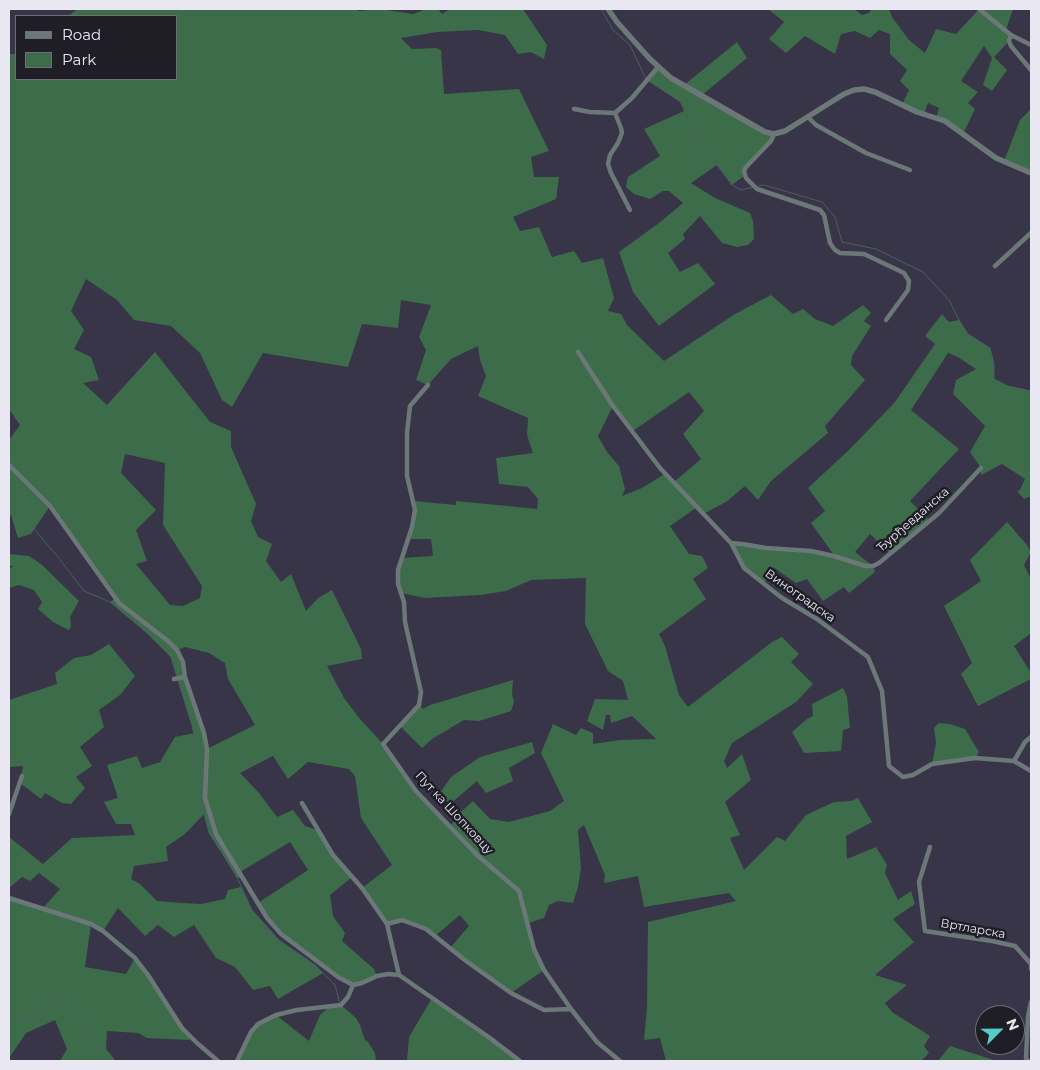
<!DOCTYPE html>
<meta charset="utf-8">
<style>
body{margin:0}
#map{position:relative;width:1040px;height:1070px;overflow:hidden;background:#373547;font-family:Montserrat,sans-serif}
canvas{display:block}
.frame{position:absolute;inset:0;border:10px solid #e8e7f2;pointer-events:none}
.legend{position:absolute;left:15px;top:15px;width:162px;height:65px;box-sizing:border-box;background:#1f1e26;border:1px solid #6f6e78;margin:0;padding:6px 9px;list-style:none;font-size:15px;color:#e8e7f2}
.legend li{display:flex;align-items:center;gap:10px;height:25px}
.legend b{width:25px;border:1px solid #6f6e78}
.north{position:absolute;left:975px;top:1005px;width:50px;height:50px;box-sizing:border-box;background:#1f1e26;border:1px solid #6f6e78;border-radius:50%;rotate:67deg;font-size:14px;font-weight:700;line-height:20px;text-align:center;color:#e8e7f2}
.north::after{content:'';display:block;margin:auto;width:18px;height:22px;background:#54cdc7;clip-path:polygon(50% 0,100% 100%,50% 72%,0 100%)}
</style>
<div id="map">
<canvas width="1040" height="1070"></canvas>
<div class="frame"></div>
<ul class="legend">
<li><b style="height:6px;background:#6c7878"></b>Road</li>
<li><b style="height:14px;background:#3d6c4a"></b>Park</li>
</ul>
<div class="north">N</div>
</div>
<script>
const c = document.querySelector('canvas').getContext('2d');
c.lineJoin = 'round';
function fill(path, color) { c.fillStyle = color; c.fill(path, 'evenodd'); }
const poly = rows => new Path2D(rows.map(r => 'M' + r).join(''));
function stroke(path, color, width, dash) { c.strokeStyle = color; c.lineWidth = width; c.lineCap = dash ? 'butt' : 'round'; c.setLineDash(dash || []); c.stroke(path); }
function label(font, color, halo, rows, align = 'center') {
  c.font = font + ' Montserrat,sans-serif'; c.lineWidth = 5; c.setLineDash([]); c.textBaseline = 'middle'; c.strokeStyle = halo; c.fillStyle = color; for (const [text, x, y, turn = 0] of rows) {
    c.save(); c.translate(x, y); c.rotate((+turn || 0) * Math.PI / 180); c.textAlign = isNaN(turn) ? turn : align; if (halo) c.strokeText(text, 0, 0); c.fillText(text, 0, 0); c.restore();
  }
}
fill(poly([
 [78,9,357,9,358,11,380,9,413,14,426,9,438,9,442,14,450,9,523,9,547,45,544,59,531,52,518,54,505,35,478,30,437,32,401,38,412,49,436,48,441,50,444,94,519,89,549,151,531,157,534,177,559,177,556,199,513,217,520,231,539,227,552,257,574,251,582,263,603,258,614,298,608,311,621,314,627,325,664,361,735,314,771,295,793,314,803,309,815,319,833,326,863,305,871,313,864,321,871,326,852,356,851,365,865,380,825,426,828,433,771,481,758,500,745,486,726,502,703,514,696,508,670,526,689,554,702,556,708,568,693,579,706,599,659,634,665,646,679,695,688,707,772,642,782,637,799,654,791,662,813,684,796,702,732,743,724,761,727,768,742,754,751,780,725,802,740,835,730,838,744,870,777,837,785,841,806,815,834,802,851,801,858,798,872,822,846,836,847,859,876,847,887,865,885,873,898,900,911,891,915,904,893,919,914,942,875,975,907,985,885,1003,892,1012,930,1036,924,1046,929,1053,921,1061,666,1061,660,1038,644,1040,647,1008,648,922,736,901,729,893,644,907,638,876,604,883,605,875,584,825,578,830,581,868,578,887,573,903,558,901,549,905,544,918,529,923,534,949,544,970,511,993,450,948,469,926,460,915,435,936,426,929,402,920,387,924,362,888,392,865,361,818,355,776,349,769,308,762,288,779,273,756,240,773,259,793,277,817,293,810,305,826,319,831,333,855,352,877,330,895,333,916,345,933,342,941,374,969,377,976,353,985,281,934,258,903,308,870,290,842,240,872,243,877,237,878,209,833,204,814,185,834,166,847,168,861,134,866,131,879,140,884,157,901,182,903,201,904,225,899,228,890,241,887,252,910,279,940,315,965,323,973,278,999,270,986,253,990,235,967,216,958,194,925,174,937,158,925,145,936,118,908,103,931,91,924,85,967,126,974,135,958,191,1037,189,1040,147,1038,138,1033,107,1031,106,1049,116,1061,60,1061,67,1049,55,1020,26,1033,9,1058,9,898,42,909,60,889,39,873,30,881,22,877,9,888,9,837,43,864,72,838,135,835,131,824,116,824,104,802,118,798,107,765,137,756,142,768,160,762,175,737,194,733,171,657,147,633,110,602,115,598,50,506,31,534,18,538,11,515,9,515,9,440,20,425,9,409,9,54,16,54,16,79,176,79,176,16,68,16],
 [86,279,117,300,134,320,171,326,200,353,222,400,232,407,263,353,348,367,362,324,398,328,401,300,431,305,419,337,426,350,416,380,428,385,451,359,478,346,480,360,486,376,478,396,528,418,527,435,533,453,496,458,499,484,528,487,538,499,537,509,456,501,456,505,413,501,415,510,408,539,431,539,433,556,402,558,398,570,401,593,425,598,480,595,506,591,531,580,586,578,585,624,608,671,623,681,628,700,595,699,587,721,603,730,606,715,610,715,611,723,632,716,656,739,620,740,593,744,593,733,581,728,576,735,553,724,541,753,564,801,550,811,509,822,490,819,473,801,462,811,451,825,416,791,383,744,360,719,344,698,327,666,362,659,361,649,332,590,318,598,306,611,291,574,281,582,266,561,272,544,258,537,251,521,256,504,231,447,231,431,210,422,155,352,107,405,83,383,99,380,91,357,74,349,84,330,71,311],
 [689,392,704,411,683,434,701,459,674,482,666,473,642,488,622,496,625,489,619,466,607,452,598,436,613,406,633,431],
 [125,454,165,463,163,525,202,586,200,598,183,606,170,605,136,564,147,561,136,530,156,510,121,473],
 [185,647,209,653,225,663,228,679,255,725,207,749,177,650],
 [768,9,854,9,862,15,869,13,872,9,889,9,892,17,909,40,925,53,936,29,956,34,979,9,1013,9,1006,30,1011,35,1009,41,994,57,1007,70,992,91,983,85,992,58,984,46,961,81,978,92,968,103,975,109,963,134,936,118,939,108,928,103,924,115,902,105,909,90,900,81,907,70,890,54,890,34,879,30,870,38,855,31,841,34,835,54,805,36,786,53,769,39,784,22],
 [737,42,747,58,702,95,773,137,746,167,745,175,732,185,717,165,691,183,715,198,750,213,753,221,754,239,748,245,737,247,722,243,700,216,683,234,685,239,668,253,680,272,698,263,715,284,659,326,633,292,619,252,659,223,683,203,669,191,663,191,650,199,634,194,626,187,628,177,660,156,644,129,684,111,680,102,647,80,658,67,684,85],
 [1031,109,1031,173,1004,161,1020,120],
 [942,314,949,322,959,320,968,334,990,348,994,364,994,379,1008,386,1031,391,1031,496,1024,499,1017,491,1020,490,1025,479,1002,464,981,475,981,468,970,452,985,426,953,394,956,380,976,369,958,357,948,353,911,410,959,449,910,501,930,521,890,553,870,534,855,552,873,566,875,572,849,593,844,587,823,601,807,579,796,583,773,567,764,584,744,568,731,544,834,555,811,523,825,511,808,488,850,449,895,402,935,344,925,336],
 [1007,522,1027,545,1031,552,1024,565,1031,579,1031,633,1014,646,1031,673,1031,679,978,706,961,674,972,663,944,606,981,581,970,560],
 [9,554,29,556,41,564,79,601,70,617,71,626,69,630,53,622,38,609,42,602,34,590,19,585,9,588,9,569,14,566,9,566],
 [109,644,135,676,120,695,99,710,104,727,80,747,92,766,76,777,85,788,71,804,62,803,45,793,41,799,20,783,23,766,9,767,9,700,57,684,55,673,74,658,91,655],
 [513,680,512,694,514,702,511,711,479,721,464,720,432,739,422,748,400,726,419,705,423,709,430,705],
 [843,688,847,697,850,728,843,730,841,751,804,753,792,732,807,719,813,716,812,704],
 [939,723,950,724,965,729,979,752,975,758,932,764,936,743,934,728],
 [532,742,535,753,509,768,513,781,486,793,477,781,449,805,440,793,451,777,480,757],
 [432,998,520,1061,407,1061,409,1037],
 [341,1005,356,1018,360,1025,365,1040,368,1042,375,1053,376,1061,237,1061,248,1039,258,1024,276,1015,309,1041,320,1015,329,1007],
 [950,1046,997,1061,938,1061]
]), '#3d6c4a');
stroke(poly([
 [601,9,613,30,630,45,646,79],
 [649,81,681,102,702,153,717,165,732,185,741,190,754,187],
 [758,186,764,185,822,202,835,217,842,242,876,249,923,272,949,300,959,320,968,334,990,348,994,364,994,379,1008,386,1031,391],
 [9,500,58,557,84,591,110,602,147,633,171,657,177,677],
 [178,680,190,719],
 [192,727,194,733,197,786,209,833,235,873,252,910,279,940,315,965,335,985,345,1022,365,1061],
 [9,1024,41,1015,53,1000,82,1017,100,1051,109,1061]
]), '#4c5d66', 1);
stroke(poly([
 [979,9,1011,35,1031,45],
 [1011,35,1009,41,1011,46,1031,70],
 [574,109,590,112,615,113,632,98,658,67],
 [615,113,621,128,622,133,618,143,610,155,608,164,611,173,630,210],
 [808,117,816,125,866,153,910,170],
 [774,134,771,141,746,167,744,171,746,178,757,189,820,210,824,215,830,243,835,250,840,253,864,254,904,273,909,281,908,290,886,320],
 [995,266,1031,233],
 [578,352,613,406,660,468,731,543,744,568,782,598,817,619,868,657,882,691,889,766,903,777,913,775,932,764,975,758,1014,761,1031,771],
 [428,385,410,406,407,433,407,476,415,510,412,527,398,570,398,584,404,602,405,622,421,692,419,705,383,744,416,791,477,855,519,891,534,949,544,970,571,1009,597,1042,620,1061],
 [9,465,50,506,119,603,168,641,177,650,183,662,185,677,204,733,207,749,205,798,216,834,267,918,281,934,338,977,353,985,362,983,377,976,388,974,399,975,490,1038,520,1061],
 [731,543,742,544,766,548,811,551,834,556,865,566,873,566,879,563,939,513,981,468],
 [174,679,185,677],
 [1014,761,1025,742,1031,737],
 [302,803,333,855,362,888,387,924,399,975],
 [9,814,22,776],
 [930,847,919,882,925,931,992,941,1015,946,1031,964,1031,969],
 [9,898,91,924,103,931,135,958,148,975,182,1028,197,1043,218,1061],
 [387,924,402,920,426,929,466,961,511,993,544,1010,571,1009],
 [237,1061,251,1032,258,1024,276,1015,297,1010,341,1005,348,997,353,985],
 [1028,1061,1026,1058,1028,1017,1031,1002]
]), '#6c7878', 4.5);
stroke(poly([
 [608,9,617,22,650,59,671,78,765,132,774,134,785,131,844,94,854,90,864,89,875,92,917,112,945,121,996,158,1031,173]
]), '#6c7878', 5.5);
label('12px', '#e8e7f2', '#1f1e26', [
 ["Ђурђевданска",913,520,-41],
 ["Виноградска",800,596,35],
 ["Пут ка Шопковцу",454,813,47],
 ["Вртларска",973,929,10]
]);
</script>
